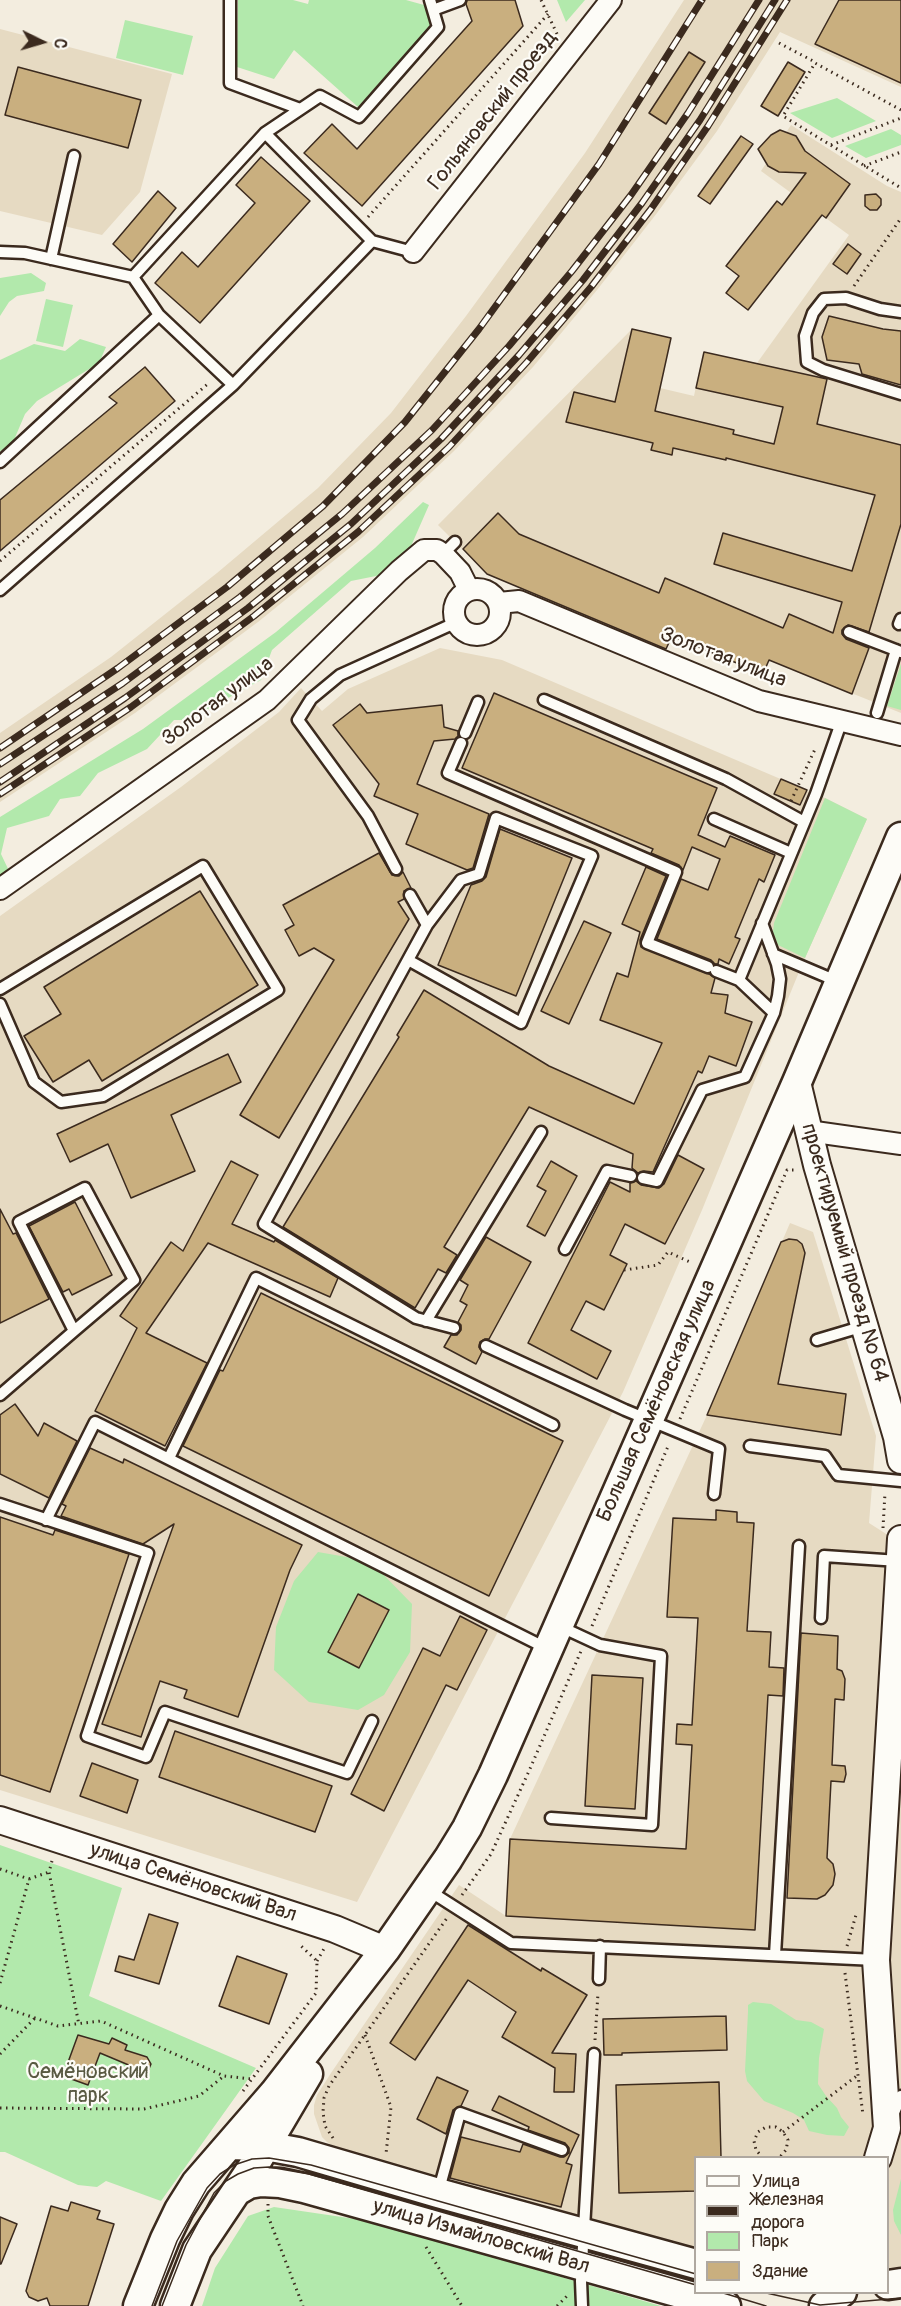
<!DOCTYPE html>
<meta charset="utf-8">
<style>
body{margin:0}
#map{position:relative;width:901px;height:2306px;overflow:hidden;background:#f3eddf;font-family:Pangolin,sans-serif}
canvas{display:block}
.legend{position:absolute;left:694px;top:2156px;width:195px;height:138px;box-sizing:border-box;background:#fdfcf7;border:2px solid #afa8a0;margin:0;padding:8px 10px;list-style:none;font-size:18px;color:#3b2a1e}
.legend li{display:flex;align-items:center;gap:12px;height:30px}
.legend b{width:30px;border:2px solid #afa8a0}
.north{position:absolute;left:12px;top:12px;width:60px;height:60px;-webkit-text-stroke:4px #fdfcf7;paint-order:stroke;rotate:95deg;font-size:16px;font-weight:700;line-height:24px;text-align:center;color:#3b2a1e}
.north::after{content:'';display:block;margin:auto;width:21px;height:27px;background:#3b2a1e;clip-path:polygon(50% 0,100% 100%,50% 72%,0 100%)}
</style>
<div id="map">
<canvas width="901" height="2306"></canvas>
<ul class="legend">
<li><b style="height:8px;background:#fdfcf7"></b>Улица</li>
<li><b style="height:8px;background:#3b2a1e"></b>Железная дорога</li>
<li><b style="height:16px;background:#b2e9ac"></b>Парк</li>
<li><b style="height:16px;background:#c9af7f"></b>Здание</li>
</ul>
<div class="north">С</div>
</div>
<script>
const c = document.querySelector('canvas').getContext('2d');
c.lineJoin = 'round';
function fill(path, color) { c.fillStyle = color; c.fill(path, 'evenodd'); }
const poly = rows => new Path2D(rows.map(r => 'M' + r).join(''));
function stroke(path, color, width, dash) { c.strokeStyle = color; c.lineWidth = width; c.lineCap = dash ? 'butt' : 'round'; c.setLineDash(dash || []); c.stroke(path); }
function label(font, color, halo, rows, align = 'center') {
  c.font = font + ' Pangolin,sans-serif'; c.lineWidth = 4.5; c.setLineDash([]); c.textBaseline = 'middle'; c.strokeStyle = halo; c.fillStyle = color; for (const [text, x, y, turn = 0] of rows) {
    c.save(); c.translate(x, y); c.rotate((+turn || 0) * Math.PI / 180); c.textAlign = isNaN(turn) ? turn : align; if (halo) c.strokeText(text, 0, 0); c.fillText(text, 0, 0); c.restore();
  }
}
fill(poly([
 [684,0,901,0,901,87,780,32,717,131,657,213,597,290,533,367,454,451,363,537,258,622,135,713,0,802,0,733,111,657,217,573,318,488,391,413,466,316,585,153],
 [0,29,172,74,140,192,102,235,0,211],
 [791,125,887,186,901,192,901,713,769,660,763,674,672,636,666,649,487,574,438,525,632,329,671,338,660,388,694,396,703,352,757,363,849,235,761,171],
 [440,648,502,660,825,798,867,819,801,967,702,1210,623,1392,357,1902,0,1790,0,916,181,787,279,712,301,688,322,711,348,689],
 [790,1223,813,1232,876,1436,869,1523,891,1537,874,2123,867,2157,696,2158,695,2253,413,2179,337,2149,327,2142,322,2137,314,2114,314,2105,317,2095,331,2073,459,1885,506,1916,510,1839,707,1415],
 [901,1737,901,2270,888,2271,889,1934]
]), '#e6dac2');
fill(poly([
 [238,0,293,0,308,4,309,0,406,0,424,5,431,25,358,107,294,50,274,79,237,67],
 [557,0,585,0,566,22],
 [125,20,193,36,183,75,116,58],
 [837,98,876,121,832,138,790,113],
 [891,129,901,135,901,145,866,158,845,146],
 [31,273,46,283,44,291,17,296,9,302,0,316,0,278],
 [46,299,73,305,63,347,36,341],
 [80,339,106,347,99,363,37,401,25,414,11,447,0,451,0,360,34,344,65,351],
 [423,502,429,505,408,553,381,575,351,581,272,650,261,680,188,720,174,720,147,749,98,773,80,796,60,799,49,816,7,828,1,854,10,873,0,881,0,817,143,729,276,632,375,548],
 [901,664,901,710,887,706],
 [825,798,867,819,805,958,778,945,773,932,774,923],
 [318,1552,352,1558,378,1569,412,1604,410,1652,384,1695,358,1710,309,1702,274,1670,276,1627,294,1581],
 [358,1594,388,1610,359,1668,328,1652],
 [0,1845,122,1888,89,1996,256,2068,161,2201,106,2181,97,2187,78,2185,5,2152,0,2152],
 [753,2002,771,2004,796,2020,811,2022,824,2029,819,2058,818,2084,826,2096,837,2108,841,2117,849,2127,844,2136,827,2135,809,2131,804,2120,793,2113,764,2101,747,2081,745,2071,748,2012,748,2005],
 [901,2179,901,2235,894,2221,893,2210],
 [274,2207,369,2221,661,2306,202,2306,215,2268,248,2216]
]), '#b2e9ac');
const building = poly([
 [467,0,515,0,523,26,362,206,304,153,332,124,357,149,472,21,466,4,467,0],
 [839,0,901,0,901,83,815,44,839,0],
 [689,52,705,62,666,124,649,113,689,52],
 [788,62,805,72,778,116,761,106,788,62],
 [18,67,141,100,128,148,5,115,18,67],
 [780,130,796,136,805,151,850,184,826,218,822,215,748,310,726,293,739,276,726,266,777,201,782,205,806,173,779,172,768,166,758,149,771,135,780,130],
 [741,136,753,144,710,204,698,196,741,136],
 [261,157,310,201,200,323,155,283,182,252,198,267,255,203,236,185,261,157],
 [158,191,176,208,132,262,113,244,158,191],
 [876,194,881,199,881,205,877,210,870,210,865,206,865,195,876,194],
 [848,244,861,254,847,274,833,264,848,244],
 [829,316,883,329,901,331,901,385,862,374,859,364,827,360,822,337,829,316],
 [632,329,671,338,655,411,734,430,733,434,774,444,783,407,696,388,704,352,827,379,817,424,901,445,901,524,869,632,848,625,842,630,842,634,846,639,869,648,852,694,769,660,763,674,672,636,666,649,487,574,463,549,498,513,519,534,659,593,665,578,783,628,789,614,833,633,842,602,714,564,723,533,852,571,875,495,726,458,726,460,673,448,672,455,651,450,653,443,566,422,574,392,615,402,632,329],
 [145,367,175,401,0,551,0,500,117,403,109,397,145,367],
 [494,693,717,788,698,835,725,847,730,836,775,855,764,882,759,879,735,937,740,939,729,964,719,959,718,964,715,964,711,960,657,939,681,879,708,890,720,859,692,847,683,870,679,865,651,853,653,849,462,768,494,693],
 [360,704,367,713,442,705,444,727,458,731,458,736,455,739,434,741,417,784,489,814,473,868,467,870,406,844,418,814,374,796,379,784,333,725,360,704],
 [781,779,807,790,800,805,774,794,781,779],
 [500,829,572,858,516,996,438,965,471,885,482,881,486,877,500,829],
 [379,853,392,875,399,876,403,872,411,888,404,891,404,899,398,902,409,919,279,1138,240,1115,334,960,314,948,299,956,285,930,294,925,283,905,379,853],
 [646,867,666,876,640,940,641,947,709,974,715,978,711,993,728,995,725,1013,752,1022,736,1066,709,1056,702,1073,698,1071,653,1172,644,1171,638,1173,632,1168,633,1154,529,1107,444,1247,457,1255,446,1273,438,1269,415,1308,283,1227,399,1037,397,1035,424,990,549,1066,634,1104,662,1043,600,1020,617,973,628,977,640,932,622,924,646,867],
 [200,891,258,985,102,1081,89,1060,53,1082,24,1036,61,1014,44,987,200,891],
 [584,921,611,933,569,1024,541,1011,584,921],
 [228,1054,241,1082,171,1115,195,1171,131,1198,108,1144,70,1162,57,1134,228,1054],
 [678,1155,704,1169,665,1244,625,1224,610,1255,627,1264,604,1310,586,1301,571,1330,611,1351,597,1379,528,1343,610,1182,630,1192,630,1183,636,1181,641,1185,659,1188,664,1184,678,1155],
 [231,1161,258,1175,232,1224,274,1242,275,1240,338,1278,330,1297,208,1243,146,1333,207,1363,165,1446,95,1411,137,1328,120,1316,171,1242,183,1251,231,1161],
 [551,1161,577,1176,545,1236,527,1226,546,1191,537,1186,551,1161],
 [75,1202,112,1275,72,1295,69,1289,63,1292,29,1226,75,1202],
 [0,1209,13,1234,16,1233,49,1299,0,1323,0,1209],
 [486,1237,531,1262,489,1339,485,1339,480,1342,479,1347,482,1352,476,1364,444,1347,451,1335,457,1335,461,1330,461,1325,458,1322,467,1305,460,1301,468,1285,460,1280,486,1237],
 [789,1239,797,1240,802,1244,805,1253,778,1384,846,1394,841,1435,707,1415,781,1242,789,1239],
 [261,1293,563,1441,489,1596,183,1446,220,1370,223,1371,261,1293],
 [15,1404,38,1436,44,1423,77,1441,49,1498,0,1474,0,1415,15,1404],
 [90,1448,123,1463,124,1459,302,1545,290,1570,238,1717,184,1698,187,1690,160,1681,141,1737,102,1724,174,1524,143,1544,61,1516,66,1506,62,1504,90,1448],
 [716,1510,737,1512,737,1522,754,1523,747,1631,771,1632,769,1667,784,1668,783,1696,768,1695,755,1930,506,1916,510,1839,686,1849,692,1745,676,1744,677,1724,692,1725,698,1618,667,1617,673,1518,716,1520,716,1510],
 [0,1517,53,1535,55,1530,129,1554,50,1792,0,1775,0,1517],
 [358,1594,389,1610,359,1668,328,1652,358,1594],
 [460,1616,487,1630,457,1690,446,1685,384,1811,351,1794,423,1648,440,1656,460,1616],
 [801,1633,838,1636,837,1669,842,1671,845,1679,844,1700,835,1699,832,1765,845,1766,846,1774,844,1782,831,1781,827,1858,833,1864,835,1874,833,1885,825,1895,817,1899,787,1898,801,1633],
 [592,1675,643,1678,635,1809,585,1806,592,1675],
 [175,1731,332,1786,315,1832,159,1777,175,1731],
 [92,1763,138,1780,127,1813,80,1796,92,1763],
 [149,1914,178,1923,159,1984,115,1971,119,1956,134,1960,149,1914],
 [468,1925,541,1971,542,1968,587,1995,552,2053,576,2054,574,2092,554,2092,555,2068,502,2037,516,2012,468,1980,415,2060,390,2043,468,1925],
 [237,1956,287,1974,269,2024,219,2006,237,1956],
 [726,2016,727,2050,622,2053,622,2055,604,2055,603,2019,726,2016],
 [78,2035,109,2044,112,2038,127,2045,125,2050,147,2057,151,2064,148,2071,141,2074,134,2072,131,2066,100,2053,88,2085,63,2076,78,2035],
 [437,2077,468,2091,461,2106,453,2110,446,2134,417,2119,437,2077],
 [719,2082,721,2157,696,2157,696,2191,619,2193,616,2085,719,2082],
 [499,2096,579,2135,566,2163,572,2165,561,2207,450,2178,461,2137,520,2152,523,2144,560,2157,564,2157,569,2153,569,2148,565,2143,528,2130,529,2127,492,2110,499,2096],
 [71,2202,100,2211,97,2219,114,2224,88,2306,50,2306,47,2298,38,2301,29,2297,26,2291,51,2206,68,2211,71,2202],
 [0,2217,17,2224,1,2264,0,2264,0,2217]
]);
fill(building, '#c9af7f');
stroke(building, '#3b2a1e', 1.5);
const service = poly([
 [230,0,230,83,300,109],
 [433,10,460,0],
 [265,133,372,241],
 [0,252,25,253,133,277,159,315,233,385],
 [51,259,74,156],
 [133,277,265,133,320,96,359,117,438,27,430,0],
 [901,312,880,309,846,298,824,299,813,313,805,336,807,362,823,370,901,394],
 [0,462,159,315],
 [443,554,455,542],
 [0,590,233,385,372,241,413,252],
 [899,624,901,619],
 [849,632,901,652],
 [544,700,726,779,804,822],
 [877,713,896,650],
 [465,733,478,702],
 [461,743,448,773,676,872,647,943,708,967],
 [714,819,791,853],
 [396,869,368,816,298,720,311,699,340,675,457,622],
 [410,895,427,925],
 [773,954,839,982],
 [408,960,521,1023,592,856,496,818,479,874,461,880,427,925,264,1224,416,1318,454,1328],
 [716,971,739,980,774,1013],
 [739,980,816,794,842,720],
 [0,989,203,866,278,990,103,1096,61,1102,34,1082,0,1004],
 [643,1178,657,1181,702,1090,745,1077,774,1013,778,996,780,979,777,964,762,923],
 [565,1249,607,1171,631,1176],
 [426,1321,541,1132],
 [817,1340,864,1326],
 [486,1346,625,1410,719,1449,714,1494],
 [0,1395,74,1331,134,1280,85,1188,19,1222,74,1331],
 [750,1446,825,1456,838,1475,901,1481],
 [169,1458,256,1278,553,1425],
 [0,1504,148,1553,87,1736,146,1757,165,1712,347,1773,372,1721],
 [46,1520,95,1422,548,1649],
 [821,1618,824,1556,899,1561],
 [551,1818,652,1825,661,1656,600,1645,559,1626],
 [428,1890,511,1943,876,1960],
 [775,1955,799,1546],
 [599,1979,600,1946],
 [893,2115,901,2096],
 [438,2193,460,2113,562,2150],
 [582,2306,581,2281,594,2054]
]);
const minor = poly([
 [413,252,611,0],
 '454 612a23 23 0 1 1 46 0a23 23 0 1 1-46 0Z',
 [499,603,519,601,759,701,901,735],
 [0,889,267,700,399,571,424,550,437,550,443,554,460,572,469,590],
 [808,1131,901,1144]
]);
const tertiary = poly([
 [797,1082,817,1165,897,1437,901,1460],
 [0,1820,335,1929,385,1950],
 [878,2158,887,2128,876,1960,901,1539]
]);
const secondary = poly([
 [229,2145,265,2146,298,2152,438,2193,696,2264],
 [237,2191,249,2184,261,2182,280,2183,304,2188,726,2306],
 [888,2285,901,2283],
 [138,2306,165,2239,179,2210,196,2183,274,2093,385,1950,448,1859,467,1828,493,1775,797,1082,901,837],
 [175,2306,197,2250,258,2159,308,2074],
 [824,2306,842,2292]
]);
stroke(service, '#3b2a1e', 15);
stroke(minor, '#3b2a1e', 24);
stroke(tertiary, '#3b2a1e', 30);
stroke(secondary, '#3b2a1e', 33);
stroke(poly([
 [541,0,558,36],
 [779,43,815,62],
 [901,110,815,63,783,116,901,188],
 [831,145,901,118],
 [864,166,901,152],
 [368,217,548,14],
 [854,286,901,218],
 [0,561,210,382],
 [791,801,816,747],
 [624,1270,658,1265,668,1252,690,1262],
 [680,1419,787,1170,797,1170],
 [883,1528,885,1493],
 [592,1626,669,1444],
 [52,1861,49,1872,79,2025],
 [0,1869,29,1879],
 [462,1895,491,1854,529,1771,581,1651],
 [847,1946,856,1915],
 [317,1961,325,1947],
 [845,1973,863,2115],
 [0,1983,29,1879,49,1872],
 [0,2006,58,2026,101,2021,224,2076,252,2079],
 [365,2035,391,2107,386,2154],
 [595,2040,598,1993],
 [0,2054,35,2018],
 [243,2091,316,1993,317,1961,300,1945],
 [0,2108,144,2109,199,2096,224,2076],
 [783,2132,858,2075],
 [333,2138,325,2126,323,2112,324,2098,329,2086,447,1918],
 [763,2158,756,2150,754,2141,758,2132,766,2127,776,2127,783,2132,788,2140,786,2150,779,2158],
 [268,2204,268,2216,303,2306],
 [426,2247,462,2306],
 [557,2306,567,2296]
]), '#3b2a1e', 3, [1.5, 4.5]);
stroke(service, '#fdfcf7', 10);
stroke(minor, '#fdfcf7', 20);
stroke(tertiary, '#fdfcf7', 26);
stroke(secondary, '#fdfcf7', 28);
stroke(poly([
 [720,2292,766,2306],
 [762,2292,820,2305,901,2298],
 [152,2306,177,2241,207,2188,220,2174,234,2165,252,2159,269,2158,311,2165,696,2274],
 [162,2306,186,2245,214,2193,226,2181,238,2174,254,2168,269,2167,309,2174,696,2285]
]), '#3b2a1e', 1.5);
const rail = poly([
 [0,748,118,668,227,587,323,506,405,422,479,329,599,164,702,0],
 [0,764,123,683,240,597,342,514,432,430,509,346,572,271,631,195,688,113,759,0],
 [0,782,125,698,248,608,351,524,441,439,519,355,583,280,642,203,700,120,775,0],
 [0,794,131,707,254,616,358,532,449,447,527,362,591,287,651,209,708,126,787,0]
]);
stroke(rail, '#3b2a1e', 7);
stroke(rail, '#fdfcf7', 4.5, [14]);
label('21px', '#3b2a1e', '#fdfcf7', [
 ["Гольяновский проезд",493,111,-52],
 ["Золотая улица",723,658,21],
 ["Золотая улица",218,702,-37],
 ["проектируемый проезд № 64",844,1253,74],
 ["Большая Семёновская улица",657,1401,-66],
 ["улица Семёновский Вал",193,1883,18],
 ["улица Измайловский Вал",481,2237,16]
]);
label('21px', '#595a42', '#fdfcf7', [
 ["Семёновский",88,2073],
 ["парк",88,2097]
]);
</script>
